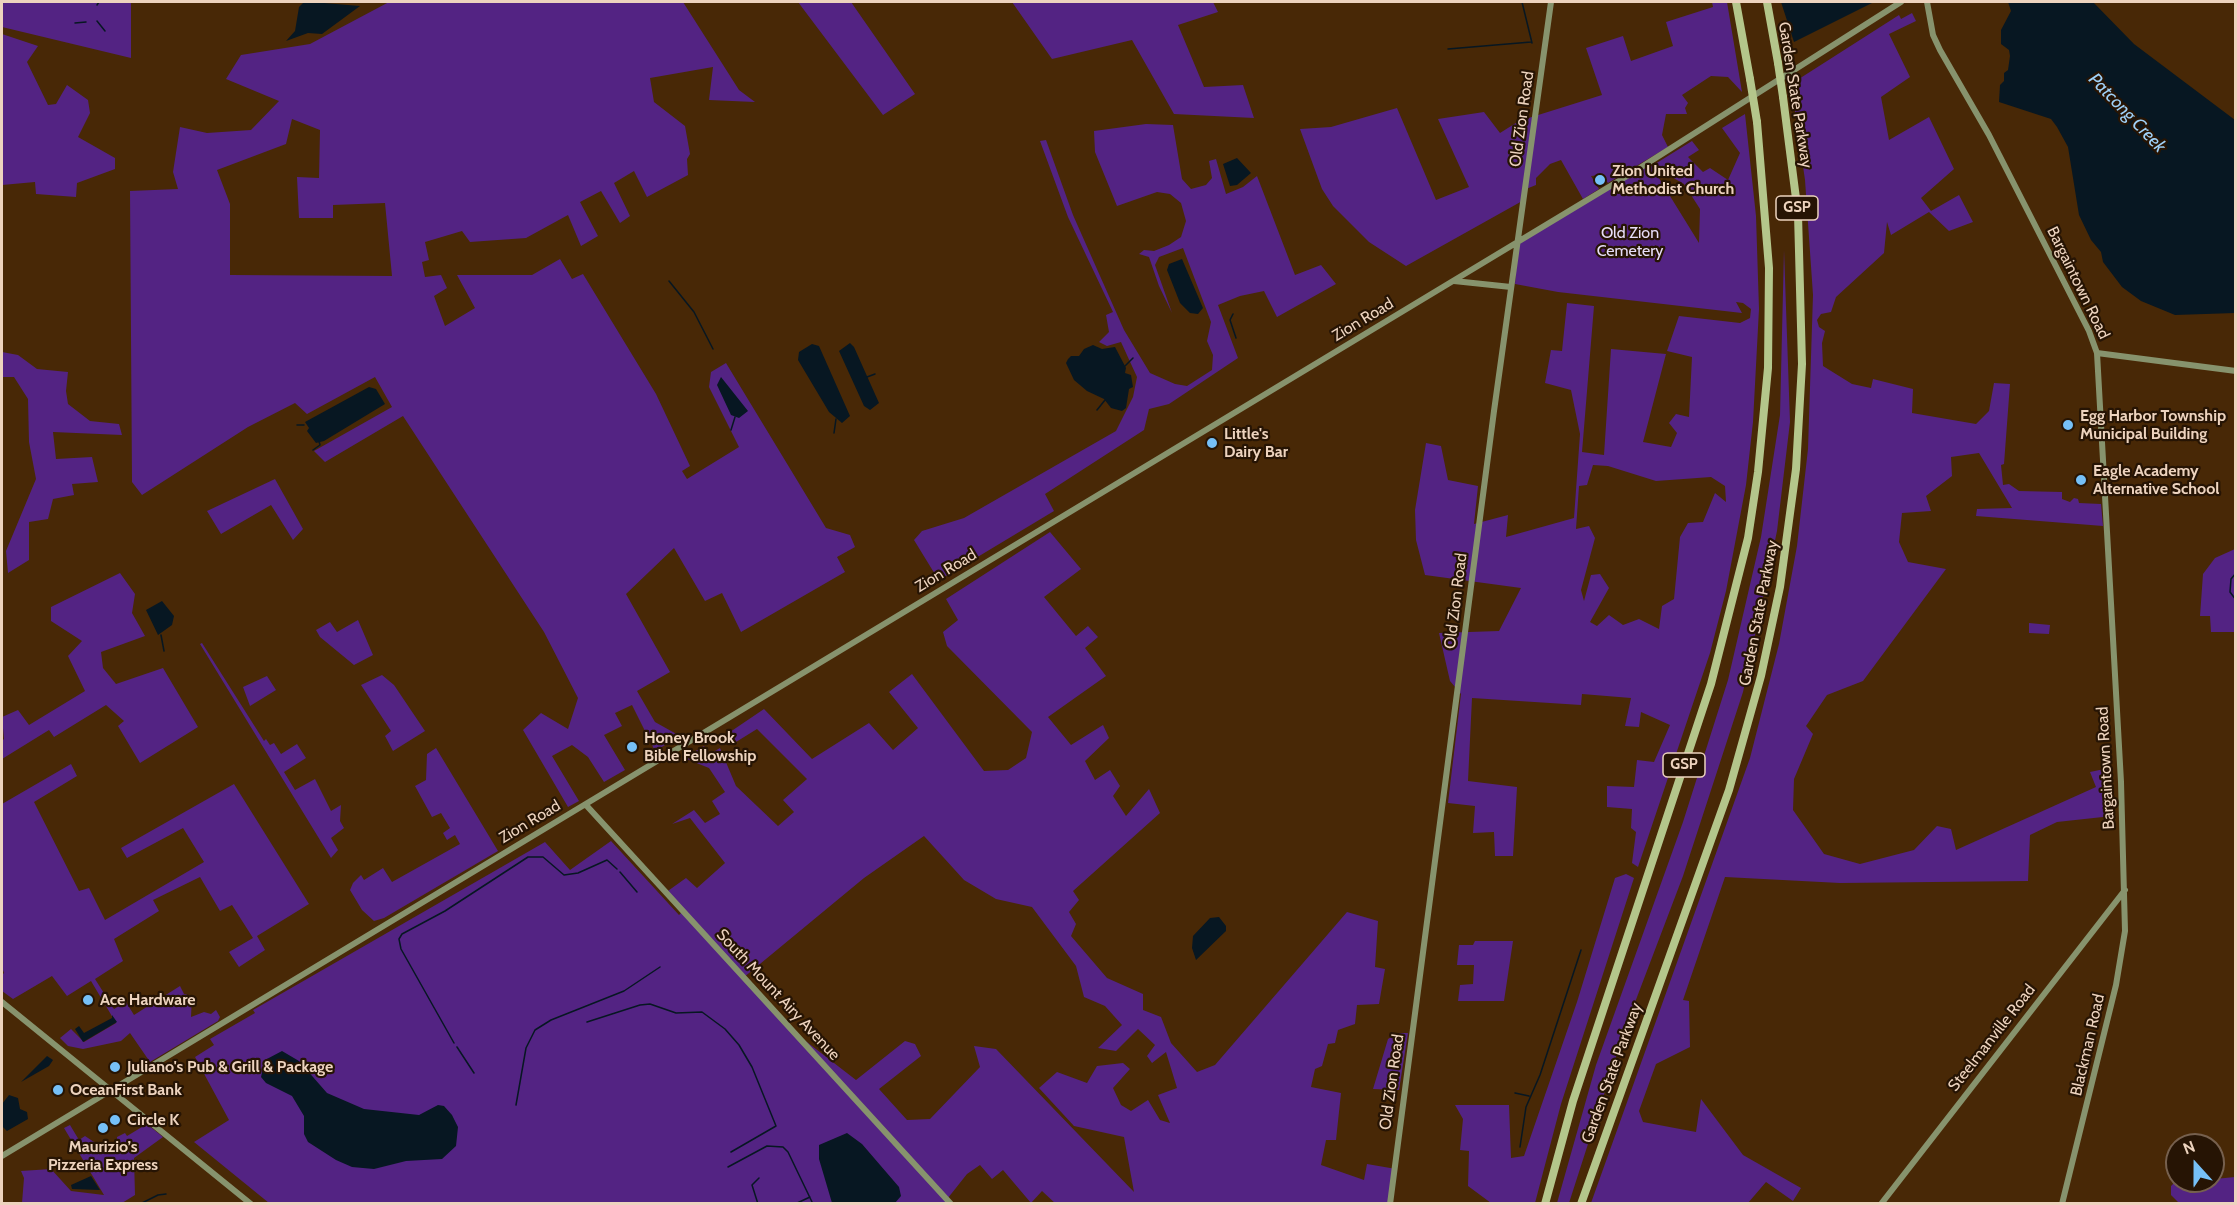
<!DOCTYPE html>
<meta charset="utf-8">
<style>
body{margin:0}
#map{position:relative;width:2237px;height:1205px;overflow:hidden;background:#482806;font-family:Cabin,sans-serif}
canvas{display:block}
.frame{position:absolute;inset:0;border:3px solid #edd3be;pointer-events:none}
.north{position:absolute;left:2165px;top:1133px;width:60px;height:60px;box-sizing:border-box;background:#261404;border:2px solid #76604e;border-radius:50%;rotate:339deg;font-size:16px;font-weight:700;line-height:24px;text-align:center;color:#edd3be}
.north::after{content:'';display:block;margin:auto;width:21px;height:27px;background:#76c0f7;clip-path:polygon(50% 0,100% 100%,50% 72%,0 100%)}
</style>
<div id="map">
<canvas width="2237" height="1205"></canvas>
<div class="frame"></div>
<div class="north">N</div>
</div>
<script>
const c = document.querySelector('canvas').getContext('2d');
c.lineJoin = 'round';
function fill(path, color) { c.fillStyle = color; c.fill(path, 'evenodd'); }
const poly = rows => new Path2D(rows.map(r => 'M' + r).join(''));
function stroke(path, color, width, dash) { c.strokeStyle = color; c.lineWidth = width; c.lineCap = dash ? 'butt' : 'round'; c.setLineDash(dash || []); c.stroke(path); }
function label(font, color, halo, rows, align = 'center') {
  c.font = font + ' Cabin,sans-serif'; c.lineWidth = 4.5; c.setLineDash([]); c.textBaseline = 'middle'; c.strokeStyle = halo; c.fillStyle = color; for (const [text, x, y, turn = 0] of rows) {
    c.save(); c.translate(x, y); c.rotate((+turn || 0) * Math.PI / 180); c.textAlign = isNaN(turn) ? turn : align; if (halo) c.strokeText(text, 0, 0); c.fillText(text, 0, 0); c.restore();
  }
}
fill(poly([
 [2,2,131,2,131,58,2,27],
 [389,2,683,2,739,90,755,102,709,100,713,67,650,78,654,102,685,126,690,154,687,159,688,175,647,197,634,171,614,183,630,216,620,223,601,191,580,202,598,236,581,246,568,215,526,238,470,242,462,231,425,242,429,260,422,262,425,277,441,275,447,288,434,296,445,326,475,308,457,275,532,275,560,259,572,279,583,274,656,394,690,466,682,471,687,479,739,447,709,387,711,372,726,363,826,528,850,535,855,547,837,557,845,572,741,632,722,593,705,601,674,548,626,594,670,672,637,691,655,722,680,736,655,751,632,705,615,713,622,726,604,735,625,770,604,782,588,757,572,745,552,756,579,801,568,807,523,730,541,713,568,729,578,698,544,632,403,416,325,462,314,451,392,407,375,377,307,414,295,403,248,427,142,495,132,482,130,191,178,189,173,172,180,127,207,133,251,130,279,101,226,79,241,55,310,44],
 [292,119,320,130,319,178,297,177,299,218,333,218,333,205,385,203,392,276,230,275,230,204,217,170,286,144],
 [798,2,851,2,915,94,883,115],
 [1012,2,1213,2,1218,12,1178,25,1204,87,1243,85,1254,118,1174,114,1132,40,1052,59],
 [1712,2,1727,2,1742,92,1728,77,1711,76,1682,95,1688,103,1685,108,1687,114,1666,114,1662,135,1668,147,1608,183,1601,175,1591,176,1599,189,1583,199,1561,160,1550,164,1536,178,1536,185,1526,189,1524,200,1406,266,1369,242,1333,206,1322,189,1300,129,1331,127,1397,108,1436,200,1469,187,1438,119,1484,112,1500,133,1519,121,1602,95,1586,48,1623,36,1631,61,1673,46,1666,22,1713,7],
 [1912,13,1916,21,1889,34,1910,77,1881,97,1889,140,1929,117,1954,169,1921,198,1931,211,1959,195,1973,222,1949,231,1929,212,1891,235,1887,222,1884,253,1836,297,1831,312,1821,314,1817,320,1819,327,1825,331,1822,343,1823,366,1852,384,1871,388,1873,379,1913,389,1912,413,1976,424,1989,411,1994,383,2010,384,2004,464,2001,465,2003,485,2009,484,2019,491,2062,492,2062,499,2070,502,2074,498,2078,499,2079,503,2101,504,2103,526,1976,516,1977,509,2012,508,1979,453,1951,457,1952,476,1926,496,1931,511,1902,513,1899,542,1908,562,1946,569,1863,681,1827,695,1806,726,1813,734,1794,779,1793,810,1824,854,1860,864,1914,850,1937,826,1951,829,1956,850,2096,787,2090,772,2109,768,2112,816,2057,822,2030,835,2028,881,1840,883,1725,877,1683,1000,1689,1001,1690,1047,1656,1064,1639,1111,1643,1122,1696,1132,1701,1099,1743,1155,1801,1188,1793,1201,1766,1182,1748,1203,1591,1203,1750,758,1779,644,1797,546,1808,449,1813,295,1805,180,1791,84,1899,15,1901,19],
 [2,34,38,46,27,62,48,105,56,104,67,85,88,100,90,113,78,137,115,158,115,169,77,183,76,197,36,194,35,182,2,185],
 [1745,114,1756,216,1759,309,1753,422,1746,485,1726,591,1710,653,1638,867,1632,863,1636,832,1631,828,1632,809,1607,807,1607,786,1634,787,1637,760,1654,762,1670,725,1641,712,1639,727,1625,726,1631,698,1582,694,1581,705,1472,698,1468,781,1517,787,1513,856,1495,856,1494,832,1473,833,1475,806,1448,803,1461,694,1450,681,1439,633,1499,631,1521,588,1425,575,1416,540,1415,510,1426,443,1441,446,1448,480,1478,486,1474,524,1508,515,1506,537,1574,518,1580,434,1571,390,1545,383,1551,350,1562,351,1567,303,1594,306,1582,452,1604,455,1611,349,1666,354,1643,442,1671,447,1677,433,1669,423,1676,414,1689,417,1692,357,1667,351,1679,316,1740,323,1750,318,1751,309,1743,303,1736,302,1742,313,1558,292,1515,284,1518,242,1649,162,1699,243,1700,209,1684,184,1661,171,1655,164,1692,141,1699,150,1688,157,1703,172,1710,168,1728,180,1740,153,1722,128],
 [1593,465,1608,466,1656,481,1711,477,1725,486,1726,502,1715,493,1703,522,1688,523,1680,537,1674,599,1662,606,1659,629,1639,619,1623,625,1609,615,1597,626,1590,622,1609,588,1600,574,1591,575,1584,601,1581,590,1595,538,1589,526,1576,529,1579,486,1587,485],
 [1146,124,1173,125,1182,179,1191,189,1206,185,1212,178,1209,161,1216,159,1226,194,1243,187,1257,176,1295,275,1321,265,1336,284,1277,317,1264,291,1240,296,1218,305,1238,358,1169,404,1149,409,1144,430,1045,494,1054,511,941,579,933,571,914,540,922,531,964,518,1116,431,1133,397,1137,377,1121,342,1107,346,1099,342,1109,332,1106,315,1113,312,1068,217,1040,141,1046,140,1073,215,1124,330,1150,373,1175,384,1187,386,1212,370,1213,355,1207,341,1211,322,1183,248,1159,257,1155,265,1172,313,1159,286,1149,257,1139,254,1144,250,1154,251,1169,245,1181,237,1186,221,1181,203,1170,194,1157,192,1117,206,1095,152,1094,131],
 [1784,250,1790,422,1777,531,1743,692,1683,876,1626,1026,1569,1203,1557,1203,1596,1065,1683,822,1728,680,1761,537,1780,415],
 [2,352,18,355,37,369,68,372,66,391,68,404,90,421,119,424,122,435,53,432,56,459,92,457,98,482,72,484,74,495,53,499,48,519,29,522,29,560,8,573,6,551,36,479,29,442,28,399,14,377,2,377],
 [275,479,303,529,293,540,271,505,221,534,207,511],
 [1050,532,1081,569,1044,597,1076,636,1088,626,1098,637,1085,648,1106,676,1048,717,1071,745,1103,725,1109,738,1085,761,1095,780,1110,770,1120,786,1113,796,1126,816,1149,789,1160,813,1073,891,1079,900,1069,912,1076,924,1071,936,1107,978,1143,994,1143,1010,1161,1017,1171,1043,1197,1072,1215,1065,1347,912,1378,921,1375,967,1385,969,1379,1004,1357,1005,1355,1024,1338,1030,1335,1043,1328,1044,1322,1066,1315,1069,1311,1087,1341,1093,1336,1140,1326,1140,1321,1165,1364,1180,1367,1164,1396,1169,1391,1203,1056,1204,1042,1191,1031,1203,1003,1170,992,1179,980,1165,967,1174,944,1203,269,1203,194,1142,229,1120,195,1057,214,1045,210,1039,255,1013,253,1010,545,842,570,870,611,841,679,915,682,912,665,893,686,878,697,888,725,863,690,818,672,824,694,810,705,823,720,814,712,801,725,792,709,768,684,758,704,746,710,754,720,748,736,786,778,826,794,812,783,800,807,779,757,729,736,742,730,732,764,709,812,759,869,723,893,750,918,728,889,692,912,674,984,771,1008,770,1026,758,1032,732,947,646,943,632,958,620,946,599],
 [924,836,964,880,996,899,1032,907,1076,966,1084,997,1105,1006,1122,1025,1098,1048,1116,1051,1138,1029,1155,1045,1147,1056,1152,1063,1166,1052,1177,1088,1158,1095,1170,1123,1160,1120,1148,1100,1131,1111,1121,1105,1113,1088,1130,1069,1123,1063,1097,1066,1087,1083,1057,1072,1039,1088,1074,1126,1124,1137,1134,1192,996,1049,974,1046,980,1067,930,1119,907,1120,879,1089,921,1056,915,1044,905,1041,856,1080,790,1029,743,978,864,878],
 [2235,549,2235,632,2211,632,2210,616,2200,616,2203,574,2215,558],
 [120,573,135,594,132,613,145,636,101,652,103,668,116,684,163,668,198,727,140,763,118,726,124,721,106,705,54,737,49,730,2,759,2,741,4,739,2,717,18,710,29,725,85,691,68,656,82,641,51,621,51,607],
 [358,620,373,655,354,665,320,637,316,630,330,622,337,632],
 [2029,623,2050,625,2049,634,2029,633],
 [202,643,264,741,266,739,270,745,274,743,281,754,297,744,306,758,284,772,295,790,315,779,331,811,341,805,340,821,344,828,331,838,338,850,331,858,200,644],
 [382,675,394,685,425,731,393,751,385,736,391,731,361,685],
 [267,676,276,690,250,706,243,687],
 [436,748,498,851,384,918,374,921,362,910,350,890,353,883,361,875,364,880,383,868,392,882,460,844,455,835,447,840,443,833,450,828,441,813,432,817,415,786,426,780,427,754],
 [71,764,77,776,34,802,79,891,89,888,105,920,204,862,183,828,127,858,121,848,234,784,309,904,257,936,265,950,239,967,229,952,253,938,232,905,220,911,200,877,153,900,159,911,114,939,123,961,95,979,114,1009,126,1002,134,1015,180,986,184,994,192,996,191,1017,204,1012,211,1014,216,1010,220,1017,218,1021,150,1062,130,1033,121,1041,83,1049,68,1046,60,1038,71,1029,84,1042,116,1023,91,981,67,996,52,976,13,999,2,991,2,975,4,973,2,967,2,804],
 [1626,874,1634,878,1561,1104,1535,1203,1491,1203,1468,1186,1469,1151,1460,1150,1463,1119,1455,1105,1509,1105,1511,1158,1524,1156,1577,1002,1615,878],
 [1475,941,1513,941,1504,1001,1458,1001,1460,985,1473,984,1474,965,1457,965,1459,945,1473,945],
 [1397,1033,1408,1033,1399,1090,1373,1089,1388,1039],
 [147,1124,163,1137,134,1158,135,1195,122,1203,22,1203,24,1178,21,1171,51,1169,71,1191,104,1195,64,1128,70,1125,79,1140,85,1136,97,1144,109,1142,112,1145,117,1142,117,1137,125,1133,127,1136],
 [2213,1165,2220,1166,2215,1179,2235,1177,2235,1203,2179,1203,2171,1195,2171,1186,2177,1180,2213,1181]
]), '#532383');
fill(poly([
 [312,2,360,6,322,34,308,33,286,41,295,31,299,7,303,3],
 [1781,2,1874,2,1794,42],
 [2008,2,2093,2,2134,44,2235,120,2235,313,2175,315,2141,301,2122,287,2103,262,2101,252,2091,240,2079,215,2068,147,2057,127,2051,119,1999,102,2000,85,2004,81,2004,73,2008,70,2010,56,2009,50,2001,44,2001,30,2011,11],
 [1237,158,1251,173,1237,185,1230,186,1223,164],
 [1182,259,1203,308,1198,314,1190,313,1180,303,1167,270,1169,264],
 [850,343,854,347,879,403,870,410,864,406,839,351],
 [812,344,819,346,850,416,842,423,829,412,798,360,799,352],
 [1093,345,1102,349,1115,347,1126,368,1125,373,1131,375,1133,387,1129,389,1126,408,1122,411,1111,408,1104,399,1087,391,1074,380,1066,363,1068,359,1071,356,1079,356,1084,349],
 [721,377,748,411,739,418,731,415,717,385],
 [369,387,376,389,385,404,324,441,316,443,307,431,309,428,305,422],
 [162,601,174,616,172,625,158,635,146,610],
 [1219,917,1226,926,1226,931,1196,960,1192,948,1193,936,1210,918],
 [112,1015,117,1022,83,1042,75,1029,79,1026,84,1033,112,1018],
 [282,1051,299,1061,327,1093,364,1109,419,1115,438,1105,444,1106,452,1115,458,1127,456,1146,442,1159,406,1161,374,1169,352,1167,336,1160,308,1142,304,1134,304,1116,292,1096,266,1083,261,1077,265,1060],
 [47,1056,53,1060,49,1066,21,1082],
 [9,1095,18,1098,20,1109,27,1112,28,1119,7,1131,2,1126,2,1104],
 [847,1133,862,1144,899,1187,901,1196,895,1203,832,1203,819,1159,819,1145],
 [91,1176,100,1190,72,1189,71,1185]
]), '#071722');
stroke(poly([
 [1522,2,1532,43],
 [97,5,99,2],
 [97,21,105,31],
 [75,23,86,22],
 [1448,49,1531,42],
 [669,281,694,312,713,349],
 [1233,314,1230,320,1236,338],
 [1125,366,1133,358],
 [867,377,875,374],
 [1097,410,1105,400],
 [297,425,304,425],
 [731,430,735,417],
 [834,433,836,419],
 [313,450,320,445,319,441],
 [2236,573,2231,579,2230,592,2236,600],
 [161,635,164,651],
 [620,872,637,892],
 [587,1022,640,1005,650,1004,676,1013,702,1012,725,1029,739,1045,752,1067,776,1126,731,1152],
 [454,1043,401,949,399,939,402,934,445,911,528,857,543,857,564,875,578,873,607,860,617,869],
 [457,1047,474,1073],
 [1515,1093,1529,1096],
 [516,1105,526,1048,535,1030,551,1020,624,991,660,967],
 [1520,1147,1526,1107,1540,1075,1581,950],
 [728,1167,767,1146,783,1147,788,1152,813,1204],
 [140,1204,158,1195,166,1194],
 [758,1204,752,1185,759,1178],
 [795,1204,810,1197]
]), '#071722', 1.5);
stroke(poly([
 [1927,2,1933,35,1940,50,1989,135,2089,331,2097,353,2121,782,2125,931,2116,985,2062,1204],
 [1454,281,1511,287],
 [2097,353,2236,371],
 [586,805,951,1204],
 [2,1002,251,1204],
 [2,1156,1632,173,1901,2],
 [1390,1204,1494,411,1551,2],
 [1881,1204,2125,890]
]), '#87936d', 6);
stroke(poly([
 [1736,2,1750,79],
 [1767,2,1778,63],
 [1545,1204,1573,1101,1711,684,1748,538,1758,472,1768,368,1769,268,1757,122],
 [1581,1204,1729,790,1761,676,1780,587,1796,469,1802,364,1798,214,1783,97]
]), '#b4c68b', 8);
stroke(poly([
 [1778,63,1783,97],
 [1750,79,1757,122]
]), '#b4c68b', 8);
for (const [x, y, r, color] of [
 [1600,180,6,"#76c0f7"],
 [2068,425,6,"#76c0f7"],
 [1212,443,6,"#76c0f7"],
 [2081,480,6,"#76c0f7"],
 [632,747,6,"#76c0f7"],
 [88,1000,6,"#76c0f7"],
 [115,1067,6,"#76c0f7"],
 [58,1090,6,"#76c0f7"],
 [115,1120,6,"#76c0f7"],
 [103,1128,6,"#76c0f7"]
]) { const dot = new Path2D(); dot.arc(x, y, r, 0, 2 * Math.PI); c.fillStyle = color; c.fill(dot); stroke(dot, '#261404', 2); }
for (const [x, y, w] of [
 [1797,208,42],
 [1684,765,42]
]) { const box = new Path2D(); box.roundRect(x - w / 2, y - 12, w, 24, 4.5); c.fillStyle = '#261404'; c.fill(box); stroke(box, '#edd3be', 1.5); }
label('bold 15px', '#edd3be', null, [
 ["GSP",1797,208],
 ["GSP",1684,765]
]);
label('16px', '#edd3be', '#261404', [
 ["Garden State Parkway",1795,95,81],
 ["Old Zion Road",1522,119,-82],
 ["Bargaintown Road",2078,283,64],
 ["Zion Road",1363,320,-31],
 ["Zion Road",946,571,-31],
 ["Old Zion Road",1456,601,-83],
 ["Garden State Parkway",1759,613,-79],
 ["Bargaintown Road",2106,768,-93],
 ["Zion Road",530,822,-31],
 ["South Mount Airy Avenue",778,995,47],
 ["Steelmanville Road",1992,1038,-52],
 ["Blackman Road",2088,1045,-77],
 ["Garden State Parkway",1612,1073,-70],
 ["Old Zion Road",1392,1082,-82]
]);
label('bold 16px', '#edd3be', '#261404', [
 ["Zion United",1612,171],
 ["Methodist Church",1612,189],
 ["Egg Harbor Township",2080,416],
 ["Municipal Building",2080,434],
 ["Little's",1224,434],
 ["Dairy Bar",1224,452],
 ["Eagle Academy",2093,471],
 ["Alternative School",2093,489],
 ["Honey Brook",644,738],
 ["Bible Fellowship",644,756],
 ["Ace Hardware",100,1000],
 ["Juliano's Pub & Grill & Package",127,1067],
 ["OceanFirst Bank",70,1090],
 ["Circle K",127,1120],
 ["Maurizio’s",103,1147,"center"],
 ["Pizzeria Express",103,1165,"center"]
], 'left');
label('16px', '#e8def9', '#261404', [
 ["Old Zion",1630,233],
 ["Cemetery",1630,251]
]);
label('italic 18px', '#9fd1f8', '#261404', [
 ["Patcong Creek",2127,113,46]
]);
</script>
